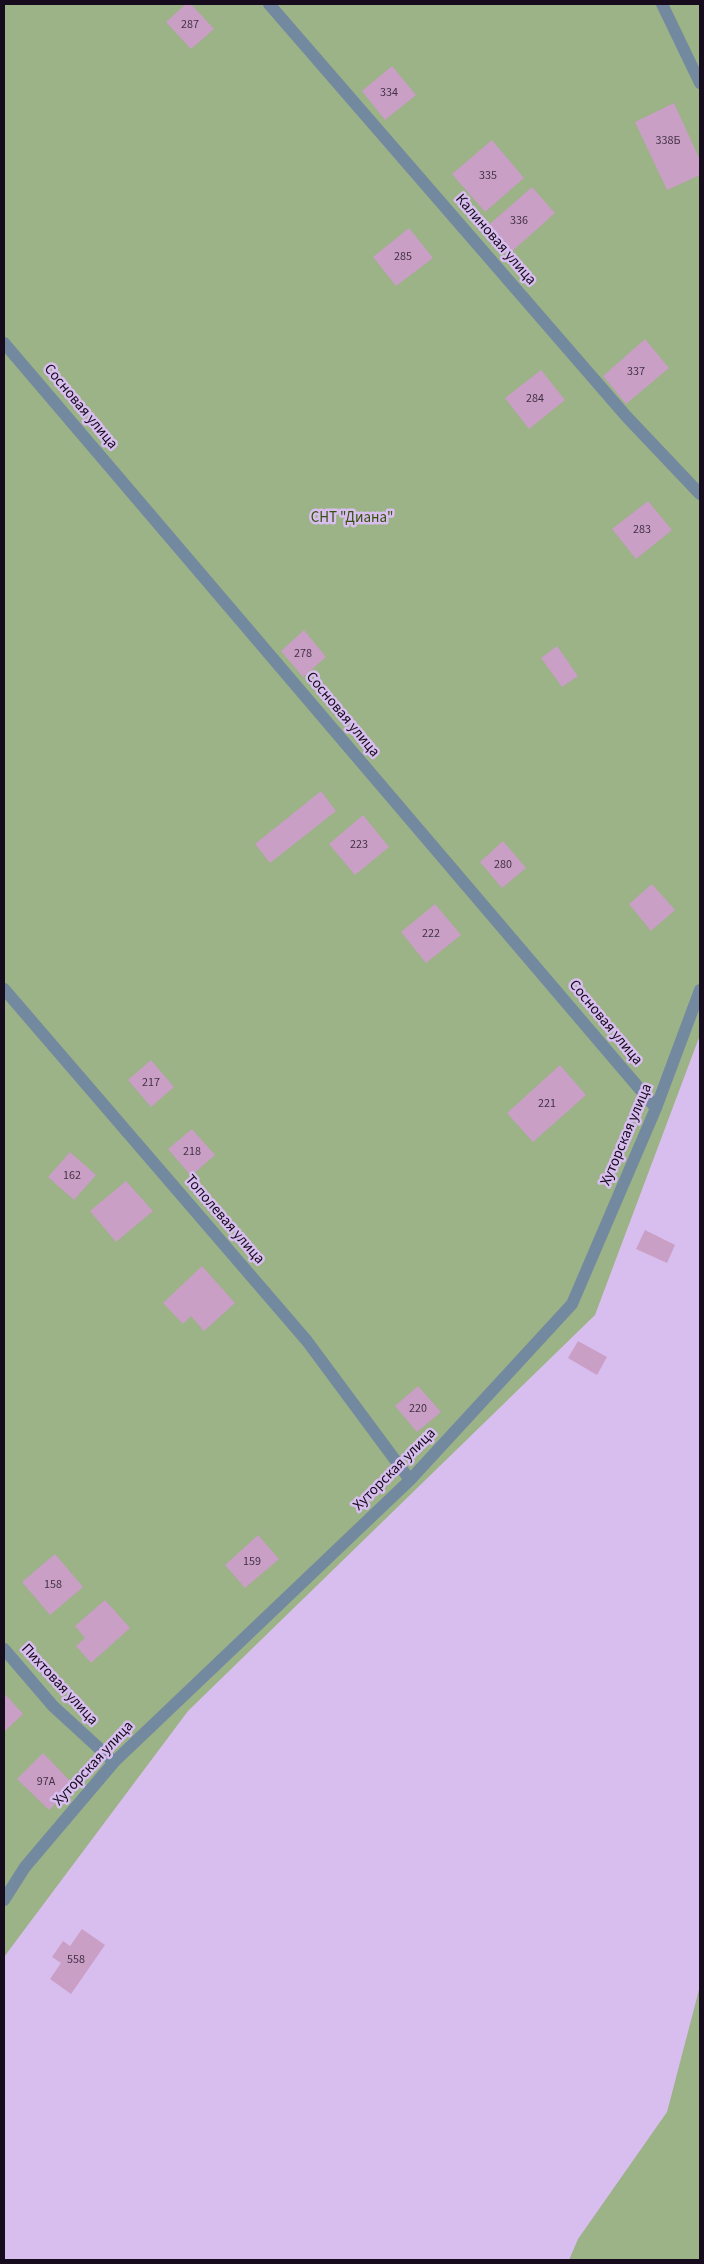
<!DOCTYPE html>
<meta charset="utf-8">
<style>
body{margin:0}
#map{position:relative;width:704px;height:2264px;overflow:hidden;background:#d8beee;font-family:"Source Sans 3",sans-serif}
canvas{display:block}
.frame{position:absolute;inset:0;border:5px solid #160c1d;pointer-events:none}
</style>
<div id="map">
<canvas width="704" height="2264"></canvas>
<div class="frame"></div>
</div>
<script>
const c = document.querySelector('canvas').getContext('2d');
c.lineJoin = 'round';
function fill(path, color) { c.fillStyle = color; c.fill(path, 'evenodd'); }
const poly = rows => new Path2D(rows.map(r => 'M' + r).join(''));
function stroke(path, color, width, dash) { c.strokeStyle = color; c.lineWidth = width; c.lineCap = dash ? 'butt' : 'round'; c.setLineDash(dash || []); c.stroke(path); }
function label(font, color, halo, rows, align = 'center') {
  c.font = font + ' "Source Sans 3",sans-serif'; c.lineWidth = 5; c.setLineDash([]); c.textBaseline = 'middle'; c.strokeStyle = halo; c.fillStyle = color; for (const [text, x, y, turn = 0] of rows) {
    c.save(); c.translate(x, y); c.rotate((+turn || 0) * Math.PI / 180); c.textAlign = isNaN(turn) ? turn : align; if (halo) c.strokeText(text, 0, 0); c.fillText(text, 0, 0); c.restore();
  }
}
fill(poly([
 [4,4,700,4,700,1035,595,1315,188,1711,4,1957],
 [700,1986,700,2260,569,2260,578,2239,667,2112]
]), '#9cb287');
fill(poly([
 [186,4,191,4,214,29,191,49,166,22],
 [392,66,416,95,385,120,362,91],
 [674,103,700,160,700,175,667,190,635,122],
 [492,140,524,178,485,212,452,174],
 [532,187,555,213,508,255,484,229],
 [409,228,433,258,396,286,373,257],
 [645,339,669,368,626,404,603,376],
 [541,370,565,400,529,429,505,398],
 [648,501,672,530,636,559,612,529],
 [304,630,326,657,303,677,281,651],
 [557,646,578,676,562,687,541,658],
 [321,791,336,811,270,863,255,844],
 [363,815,389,847,355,875,329,844],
 [503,841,526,868,502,888,480,862],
 [652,884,675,910,651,931,629,904],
 [435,904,461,935,426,963,401,932],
 [151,1060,174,1087,151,1107,128,1080],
 [560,1065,586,1095,533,1142,507,1113],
 [192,1129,215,1155,191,1176,168,1149],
 [70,1152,96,1175,74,1200,48,1177],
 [126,1181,153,1211,116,1242,90,1211],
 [645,1230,675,1245,667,1263,636,1249],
 [202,1266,235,1303,204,1331,191,1316,183,1324,163,1303],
 [578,1341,607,1357,597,1375,568,1358],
 [418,1386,441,1412,417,1432,395,1406],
 [258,1535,279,1559,245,1588,225,1565],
 [55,1554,83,1587,50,1615,22,1582],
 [105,1600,130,1628,91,1663,76,1646,85,1638,75,1626],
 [4,1693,23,1714,4,1732],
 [43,1753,74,1785,49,1810,17,1779],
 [82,1929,105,1945,71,1994,50,1979,61,1963,52,1957,63,1941,70,1946]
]), '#c99fc5');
stroke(poly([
 [269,4,626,416,700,494],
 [662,4,700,83],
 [4,343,656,1108],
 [4,989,307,1341,410,1480],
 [4,1649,53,1706,114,1762],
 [4,1900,25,1867,114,1762,410,1480,572,1304,656,1108,700,990]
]), '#7389a0', 12);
label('12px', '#433147', null, [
 ["287",190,25],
 ["334",389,93],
 ["338Б",668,141],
 ["335",488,176],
 ["336",519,221],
 ["285",403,257],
 ["337",636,372],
 ["284",535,399],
 ["283",642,530],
 ["278",303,654],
 ["223",359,845],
 ["280",503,865],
 ["222",431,934],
 ["217",151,1083],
 ["221",547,1104],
 ["218",192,1152],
 ["162",72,1176],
 ["220",418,1409],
 ["159",252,1562],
 ["158",53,1585],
 ["97А",46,1782],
 ["558",76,1960]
]);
label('15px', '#160c1d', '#d8beee', [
 ["Калиновая улица",495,240,49],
 ["Сосновая улица",80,407,50],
 ["Сосновая улица",342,715,50],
 ["Сосновая улица",605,1023,50],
 ["Хуторская улица",627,1135,-67],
 ["Тополевая улица",224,1220,49],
 ["Хуторская улица",395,1470,-45],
 ["Пихтовая улица",59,1685,47],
 ["Хуторская улица",94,1764,-47]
]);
label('15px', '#35510a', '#d8beee', [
 ["СНТ \"Диана\"",352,519]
]);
</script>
